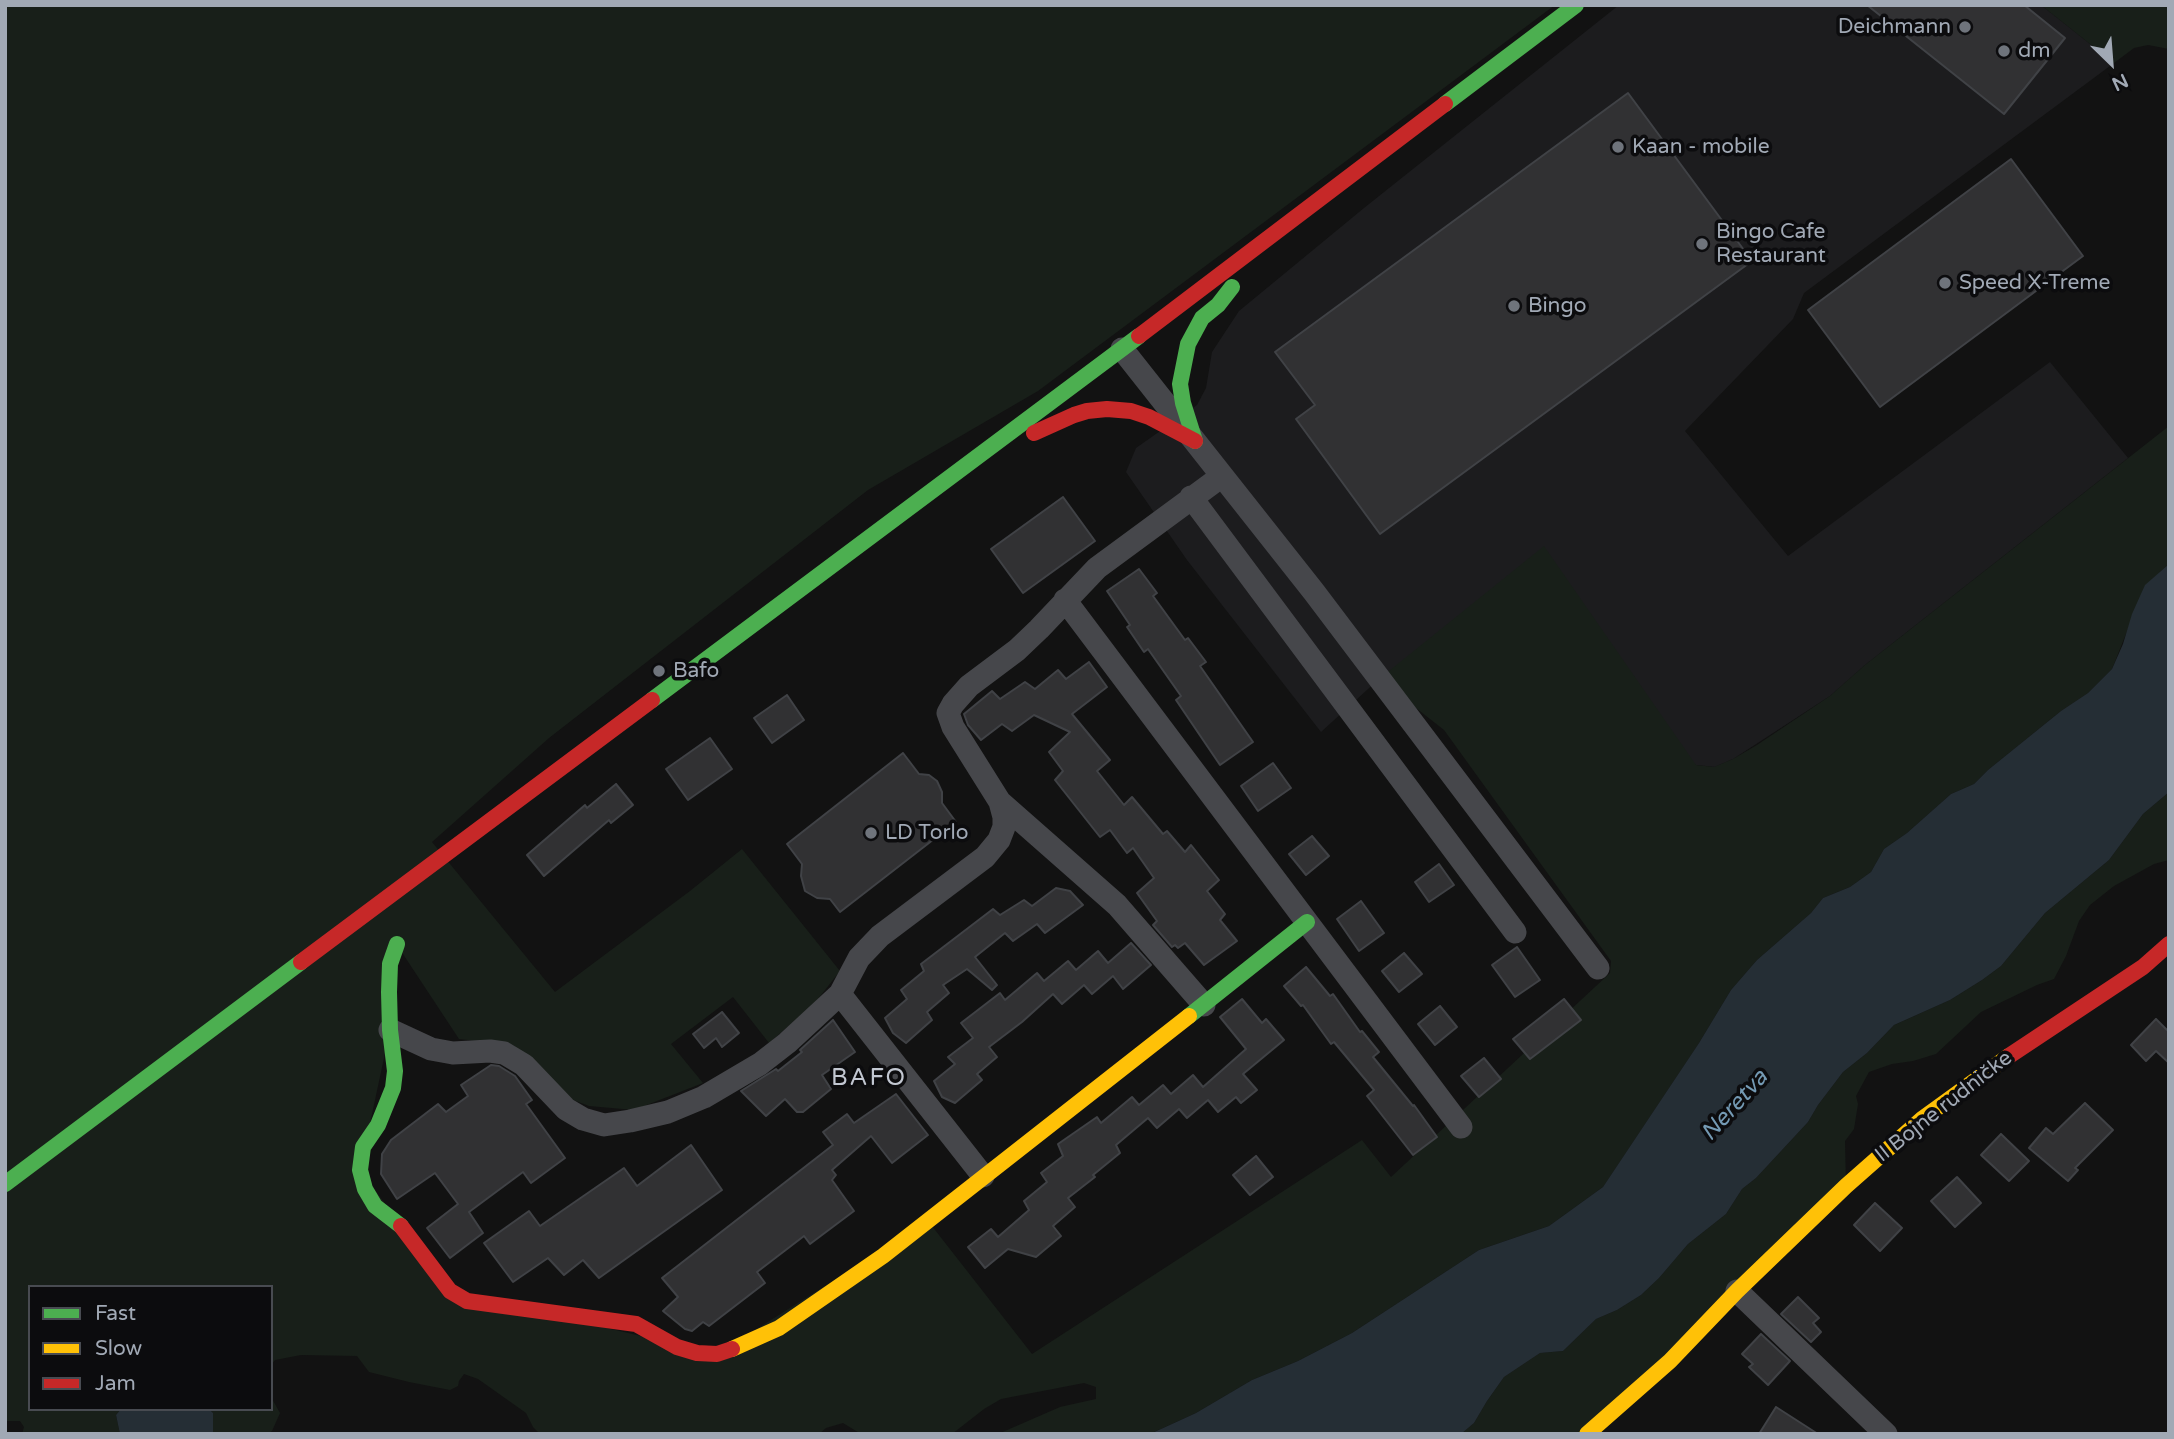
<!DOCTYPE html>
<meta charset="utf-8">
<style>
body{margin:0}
#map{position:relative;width:2174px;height:1439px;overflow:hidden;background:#121212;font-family:"Varela Round",sans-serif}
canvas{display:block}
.frame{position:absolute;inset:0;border:7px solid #a1a9b5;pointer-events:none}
.legend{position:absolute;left:28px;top:1285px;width:245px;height:126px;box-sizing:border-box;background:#0c0c0e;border:2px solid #484b51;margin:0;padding:9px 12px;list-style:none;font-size:21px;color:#a1a9b5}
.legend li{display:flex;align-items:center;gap:14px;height:35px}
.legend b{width:35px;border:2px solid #484b51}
.north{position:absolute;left:2076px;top:28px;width:70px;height:70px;-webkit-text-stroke:5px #0c0c0e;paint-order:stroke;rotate:155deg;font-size:19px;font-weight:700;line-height:28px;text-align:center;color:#a1a9b5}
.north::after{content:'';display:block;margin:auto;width:24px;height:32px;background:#a1a9b5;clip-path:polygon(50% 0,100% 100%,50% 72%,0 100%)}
</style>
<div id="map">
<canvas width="2174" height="1439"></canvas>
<div class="frame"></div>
<ul class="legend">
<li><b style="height:9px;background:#4caf50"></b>Fast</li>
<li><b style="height:9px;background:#ffc107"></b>Slow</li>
<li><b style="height:9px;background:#c62828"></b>Jam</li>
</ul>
<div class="north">N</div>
</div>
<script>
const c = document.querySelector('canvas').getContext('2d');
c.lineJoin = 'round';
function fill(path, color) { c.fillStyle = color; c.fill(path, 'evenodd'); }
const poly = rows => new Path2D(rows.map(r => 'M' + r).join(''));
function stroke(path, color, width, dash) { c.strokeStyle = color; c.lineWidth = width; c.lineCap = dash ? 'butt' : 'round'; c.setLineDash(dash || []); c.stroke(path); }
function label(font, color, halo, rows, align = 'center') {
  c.font = font + ' "Varela Round",sans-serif'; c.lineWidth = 7; c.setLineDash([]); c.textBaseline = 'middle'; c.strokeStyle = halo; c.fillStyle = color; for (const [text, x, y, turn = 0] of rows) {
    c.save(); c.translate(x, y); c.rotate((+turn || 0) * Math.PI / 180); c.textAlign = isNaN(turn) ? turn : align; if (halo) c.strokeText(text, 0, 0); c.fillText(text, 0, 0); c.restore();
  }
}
fill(poly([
 [1619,5,2041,5,2114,63,1804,293,1793,319,1685,431,1788,556,2050,362,2128,458,1865,665,1830,696,1733,759,1715,767,1696,765,1379,679,1321,732,1187,560,1126,472,1136,448,1197,405,1206,388,1212,352,1239,311,1364,208]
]), '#1c1c1e');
fill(poly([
 [5,5,1555,5,1038,391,868,490,549,738,432,842,555,992,690,891,742,849,840,971,814,1004,769,1043,733,997,671,1044,703,1083,634,1110,589,1106,560,1095,533,1063,513,1045,459,1039,397,945,390,1030,360,1170,450,1291,717,1354,928,1221,1032,1354,1362,1140,1391,1177,1610,973,1611,961,1444,730,1379,679,1544,546,1696,765,1714,767,1733,759,1757,745,1830,696,1865,665,2169,426,2169,564,2145,586,2112,669,2088,693,2061,711,1988,770,1974,784,1951,794,1907,833,1884,849,1871,872,1850,887,1823,898,1811,913,1757,960,1731,990,1699,1043,1603,1187,1549,1226,1479,1250,1352,1333,1298,1361,1252,1380,1196,1413,1150,1434,998,1434,1060,1407,1096,1399,1096,1387,1084,1383,1001,1399,984,1409,952,1434,861,1434,843,1423,826,1428,819,1434,741,1434,734,1432,707,1432,705,1434,540,1434,533,1427,526,1413,478,1379,464,1374,459,1381,458,1386,450,1390,409,1382,369,1372,357,1356,301,1355,275,1360,271,1365,271,1287,30,1287,30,1409,121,1409,116,1415,120,1434,22,1434,24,1427,20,1421,5,1421],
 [2041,5,2169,5,2169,49,2148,45,2134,48,2114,63],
 [2169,792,2169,860,2154,864,2114,886,2090,905,2079,921,2066,956,2054,979,2037,985,1981,1012,1936,1054,1913,1061,1892,1064,1869,1072,1856,1096,1858,1104,1854,1129,1845,1141,1846,1186,1587,1434,1461,1434,1474,1423,1487,1401,1504,1377,1540,1353,1563,1351,1596,1319,1617,1310,1641,1295,1659,1278,1688,1244,1726,1214,1742,1189,1756,1178,1808,1122,1818,1105,1843,1072,1867,1053,1894,1025,1950,1000,1982,980,2001,966,2045,913,2109,860,2143,814],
 [271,1397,280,1413,272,1431,267,1434,213,1434,213,1413,209,1409,271,1409]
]), '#181f19');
fill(poly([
 [2169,564,2169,792,2143,814,2109,860,2045,913,2001,966,1982,980,1950,1000,1894,1025,1867,1053,1843,1072,1818,1105,1808,1122,1756,1178,1742,1189,1726,1214,1688,1244,1659,1278,1641,1295,1617,1310,1596,1319,1563,1351,1540,1353,1504,1377,1487,1401,1474,1423,1461,1434,1150,1434,1196,1413,1252,1380,1298,1361,1352,1333,1479,1250,1549,1226,1603,1187,1699,1043,1731,990,1757,960,1811,913,1823,898,1850,887,1871,872,1884,849,1907,833,1951,794,1974,784,1988,770,2061,711,2088,693,2112,669,2123,644,2132,614,2145,585],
 [121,1409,209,1409,213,1413,213,1434,120,1434,116,1415]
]), '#252e35');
const building = poly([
 [1867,5,2024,5,2065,38,2004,114,1867,5],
 [1628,93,1752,261,1380,534,1296,419,1315,405,1275,352,1628,93],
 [2011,159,2083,256,1880,407,1808,310,2011,159],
 [1063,497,1095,541,1023,593,991,549,1063,497],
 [1139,569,1157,593,1153,596,1185,640,1188,638,1206,662,1200,666,1253,742,1220,765,1176,700,1181,696,1148,649,1144,652,1127,627,1130,625,1107,591,1139,569],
 [1089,662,1107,687,1072,714,1110,760,1097,771,1124,805,1132,797,1163,834,1167,831,1185,852,1191,845,1219,880,1207,891,1225,914,1220,920,1237,941,1204,965,1185,943,1178,948,1175,945,1172,947,1153,925,1157,921,1137,893,1154,878,1133,848,1127,853,1110,830,1100,837,1055,780,1063,771,1049,752,1070,732,1034,715,1012,731,1002,724,981,740,968,725,964,714,992,691,1000,699,1025,682,1035,689,1058,670,1066,679,1089,662],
 [787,695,804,720,772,743,754,718,787,695],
 [710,738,732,769,688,800,666,769,710,738],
 [903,753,919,774,929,775,937,781,942,792,942,803,956,822,840,912,830,899,817,898,805,891,801,876,802,864,787,844,903,753],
 [1273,763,1291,788,1258,811,1241,786,1273,763],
 [616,784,633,805,611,823,609,820,544,876,527,855,585,805,587,808,616,784],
 [1312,836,1329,856,1306,875,1289,854,1312,836],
 [1439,864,1454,885,1429,902,1415,882,1439,864],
 [1056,888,1070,891,1083,905,1045,933,1037,924,1013,941,1005,933,975,957,997,985,992,990,967,969,943,985,949,993,927,1012,932,1020,906,1043,893,1033,885,1018,907,999,901,990,924,971,921,964,993,909,1000,915,1024,900,1032,906,1056,888],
 [1361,901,1384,933,1359,951,1337,919,1361,901],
 [1131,943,1151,965,1123,989,1113,976,1092,994,1084,985,1062,1004,1053,994,1022,1022,989,1047,997,1057,977,1074,982,1080,955,1103,942,1097,934,1081,955,1064,948,1057,973,1038,961,1023,1000,993,1005,1000,1037,973,1044,981,1068,961,1076,970,1098,951,1108,963,1131,943],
 [1517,947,1540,980,1515,997,1492,965,1517,947],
 [1404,953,1422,974,1399,992,1382,971,1404,953],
 [1306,967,1330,996,1333,994,1360,1032,1362,1031,1379,1052,1373,1057,1413,1106,1414,1105,1437,1137,1413,1155,1367,1096,1374,1090,1334,1042,1331,1044,1303,1005,1301,1006,1284,986,1306,967],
 [1242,999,1262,1023,1266,1019,1284,1040,1243,1074,1257,1090,1241,1103,1236,1097,1218,1112,1208,1100,1187,1118,1179,1109,1157,1128,1148,1118,1116,1145,1120,1153,1093,1175,1095,1177,1068,1198,1075,1207,1053,1226,1061,1236,1036,1257,1008,1249,985,1268,968,1247,991,1229,998,1237,1029,1210,1024,1201,1047,1182,1041,1173,1063,1156,1058,1144,1097,1117,1101,1123,1132,1097,1139,1105,1163,1085,1171,1094,1193,1075,1203,1087,1246,1049,1220,1017,1242,999],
 [1564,999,1581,1020,1530,1059,1513,1039,1564,999],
 [1440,1006,1457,1027,1435,1045,1418,1024,1440,1006],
 [722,1012,739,1033,722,1047,716,1038,704,1048,693,1034,722,1012],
 [2156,1019,2169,1032,2169,1063,2156,1051,2146,1061,2131,1045,2156,1019],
 [833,1020,855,1052,822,1075,831,1089,803,1112,797,1112,785,1099,766,1116,741,1091,776,1069,778,1071,802,1052,800,1050,833,1020],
 [1484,1058,1501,1079,1479,1097,1461,1076,1484,1058],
 [491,1065,499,1066,515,1076,532,1100,526,1104,565,1158,531,1183,523,1172,469,1212,483,1233,450,1258,427,1228,458,1204,435,1173,397,1199,381,1174,382,1154,391,1140,438,1104,446,1112,468,1096,461,1085,491,1065],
 [896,1094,928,1135,892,1163,871,1136,832,1170,836,1175,832,1180,854,1211,810,1244,804,1236,757,1272,765,1283,709,1326,703,1322,692,1331,685,1329,663,1311,678,1297,662,1278,833,1145,823,1132,847,1114,854,1123,896,1094],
 [2085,1103,2113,1130,2075,1168,2078,1170,2068,1181,2029,1148,2046,1128,2053,1134,2085,1103],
 [2001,1134,2029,1161,2009,1181,1981,1155,2001,1134],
 [691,1145,722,1190,599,1278,583,1260,564,1275,548,1258,513,1282,484,1243,529,1211,540,1226,624,1168,637,1186,691,1145],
 [1256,1156,1273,1177,1250,1195,1233,1175,1256,1156],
 [1957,1177,1981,1203,1955,1227,1931,1201,1957,1177],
 [1875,1203,1902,1228,1880,1251,1854,1225,1875,1203],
 [1798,1297,1819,1318,1813,1323,1821,1332,1811,1342,1781,1314,1798,1297],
 [1761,1334,1790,1361,1768,1385,1749,1367,1753,1364,1742,1354,1761,1334],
 [1776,1407,1818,1434,1759,1434,1776,1407]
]);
fill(building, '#313133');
stroke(building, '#404246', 2);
stroke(poly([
 [1122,349,1314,592,1598,968],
 [1191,497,1515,932],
 [1065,600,1461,1127],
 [1000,802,1117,905,1204,1005],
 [840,994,983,1176],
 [390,1030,431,1049,453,1053,490,1051,504,1053,524,1065,566,1109,583,1119,604,1125,630,1121,668,1112,704,1097,760,1064,787,1043,840,994,859,958,880,936,985,857,999,840,1004,827,1004,817,1000,802,953,727,948,713,953,704,969,686,1017,650,1039,629,1097,568,1222,476],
 [1737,1291,1886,1434]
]), '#46474b', 23);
stroke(poly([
 [1445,104,1576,5],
 [1195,441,1183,403,1180,384,1188,344,1202,318,1218,305,1232,287],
 [652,700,1139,336],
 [397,944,390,964,389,992,390,1030,395,1071,393,1088,378,1125,363,1147,360,1170,365,1189,375,1206,401,1226],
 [1189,1016,1307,922],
 [5,1184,301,962]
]), '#4caf50', 16);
stroke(poly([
 [732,1349,779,1328,883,1256,1189,1016],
 [1587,1434,1670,1361,1737,1291,1846,1186,1922,1119,2009,1056]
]), '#ffc107', 16);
stroke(poly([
 [1139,336,1445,104],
 [1034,433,1074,415,1087,411,1107,409,1131,411,1149,417,1195,441],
 [301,962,652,700],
 [2009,1056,2143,967,2169,944],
 [401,1226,450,1291,467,1301,636,1324,677,1347,697,1353,717,1354,732,1349]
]), '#c62828', 16);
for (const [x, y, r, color] of [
 [1965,27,7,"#6f747c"],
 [2004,51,7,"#6f747c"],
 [1618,147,7,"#6f747c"],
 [1702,244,7,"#6f747c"],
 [1945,283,7,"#6f747c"],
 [1514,306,7,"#6f747c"],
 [659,671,7,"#6f747c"],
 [871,833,7,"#6f747c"]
]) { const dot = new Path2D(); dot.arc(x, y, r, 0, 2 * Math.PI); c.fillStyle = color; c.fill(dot); stroke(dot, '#0c0c0e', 2.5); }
label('21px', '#a1a9b5', '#0c0c0e', [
 ["Deichmann",1951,27,"right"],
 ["dm",2018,51],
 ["Kaan - mobile",1632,147],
 ["Bingo Cafe",1716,232],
 ["Restaurant",1716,256],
 ["Speed X-Treme",1959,283],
 ["Bingo",1528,306],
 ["Bafo",673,671],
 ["LD Torlo",885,833]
], 'left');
label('21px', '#a1a9b5', '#0c0c0e', [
 ["II Bojne rudničke",1944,1107,-38]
]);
label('italic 23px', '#749ab4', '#0c0c0e', [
 ["Neretva",1735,1106,-48]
]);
c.letterSpacing = '2px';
label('24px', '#c2c7d1', '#0c0c0e', [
 ["BAFO",869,1079]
]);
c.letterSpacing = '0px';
</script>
